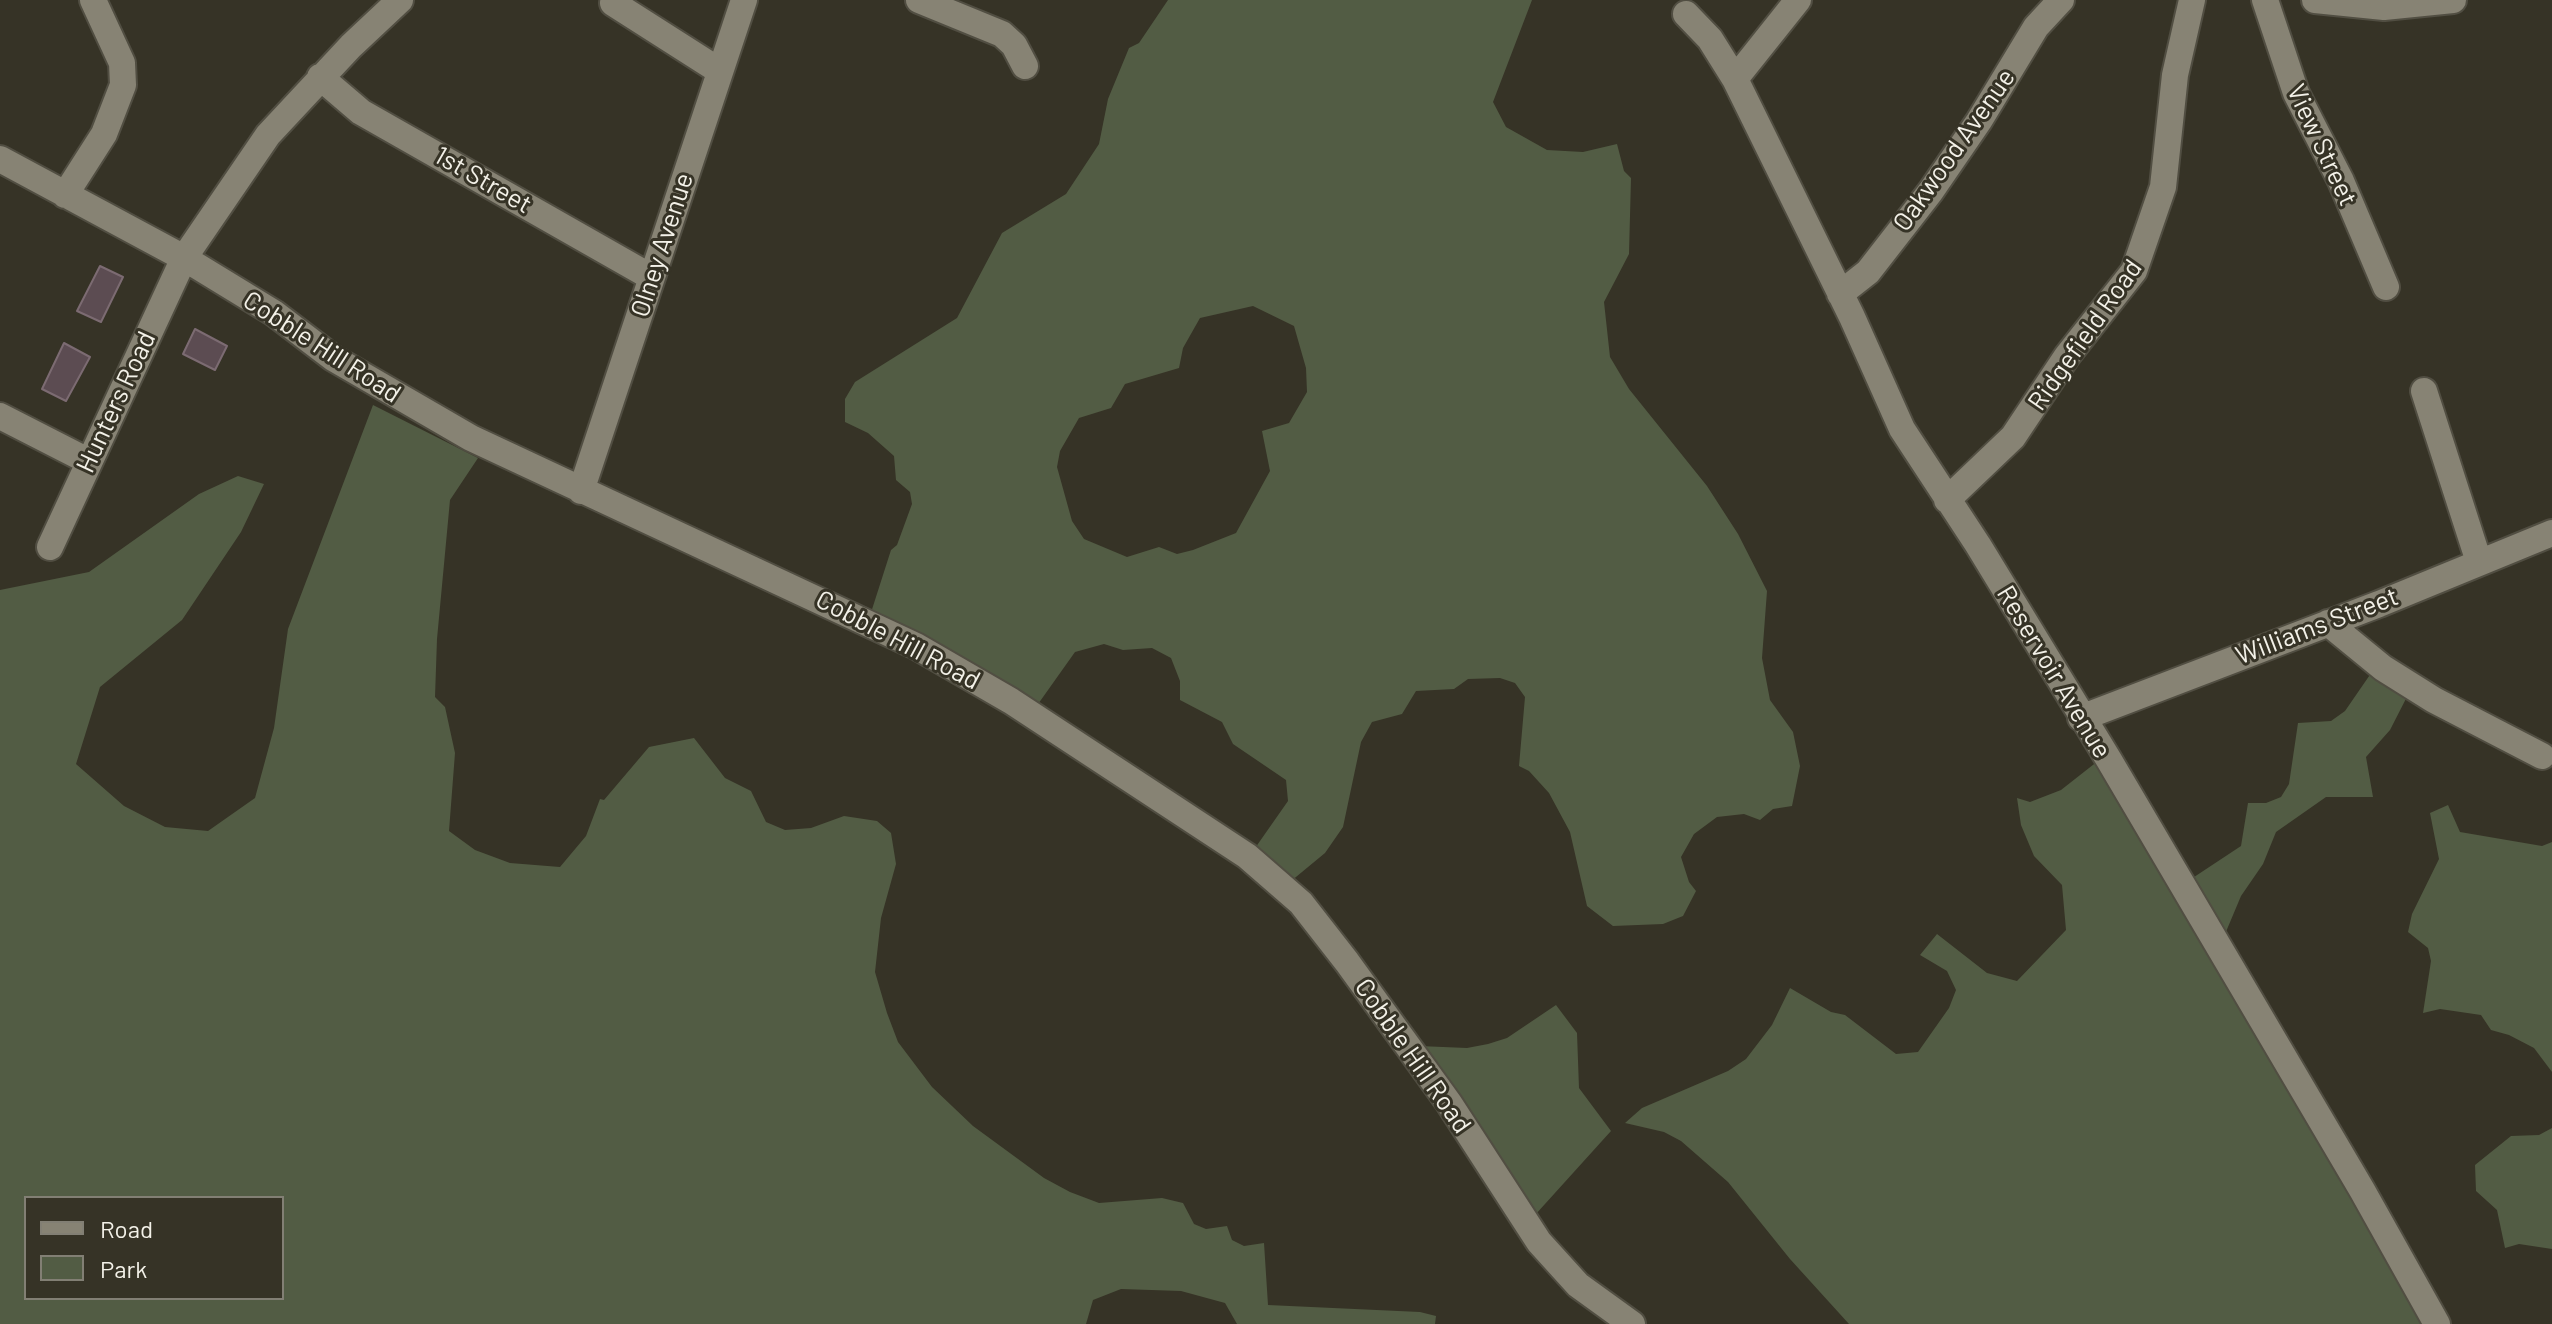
<!DOCTYPE html>
<style>
body{margin:0}
#map{position:relative;width:2552px;height:1324px;overflow:hidden;background:#363326;font-family:Barlow,sans-serif}
canvas{display:block}
.legend{position:absolute;left:24px;top:1196px;width:260px;height:104px;box-sizing:border-box;background:#363326;border:2px solid #827f74;margin:0;padding:10px 14px;list-style:none;font-size:24px;color:#f3f1e8}
.legend li{display:flex;align-items:center;gap:16px;height:40px}
.legend b{width:40px;border:2px solid #827f74}
</style>
<div id="map">
<canvas width="2552" height="1324"></canvas>
<ul class="legend">
<li><b style="height:10px;background:#878374"></b>Road</li>
<li><b style="height:22px;background:#525c44"></b>Park</li>
</ul>
</div>
<script>
const c = document.querySelector('canvas').getContext('2d');
c.lineJoin = 'round';
function fill(path, color) { c.fillStyle = color; c.fill(path, 'evenodd'); }
const poly = rows => new Path2D(rows.map(r => 'M' + r).join(''));
function stroke(path, color, width, dash) { c.strokeStyle = color; c.lineWidth = width; c.lineCap = dash ? 'butt' : 'round'; c.setLineDash(dash || []); c.stroke(path); }
function label(font, color, halo, rows, align = 'center') {
  c.font = font + ' Barlow,sans-serif'; c.lineWidth = 6; c.setLineDash([]); c.textBaseline = 'middle'; c.strokeStyle = halo; c.fillStyle = color; for (const [text, x, y, turn = 0] of rows) {
    c.save(); c.translate(x, y); c.rotate((+turn || 0) * Math.PI / 180); c.textAlign = isNaN(turn) ? turn : align; if (halo) c.strokeText(text, 0, 0); c.fillText(text, 0, 0); c.restore();
  }
}
fill(poly([
 [1168,0,1532,0,1493,102,1506,127,1547,150,1583,152,1617,144,1624,171,1631,178,1629,254,1604,302,1610,357,1629,389,1707,486,1738,534,1767,591,1762,658,1770,700,1793,732,1800,766,1792,806,1773,809,1760,820,1744,814,1717,817,1694,834,1681,857,1689,882,1696,891,1683,916,1663,924,1613,926,1587,906,1570,832,1549,793,1529,771,1519,766,1525,697,1515,683,1500,678,1468,679,1454,689,1416,691,1402,714,1372,722,1361,742,1343,827,1325,853,1279,891,1246,861,1288,801,1286,780,1233,744,1222,722,1180,700,1180,681,1171,658,1152,648,1123,650,1104,644,1075,652,1031,714,867,625,891,550,897,545,912,504,910,492,896,480,894,456,868,433,845,422,845,399,855,382,957,318,1002,233,1066,194,1099,144,1108,99,1129,48,1139,43],
 [1253,306,1294,326,1306,368,1307,392,1289,423,1262,431,1270,471,1236,533,1193,550,1177,554,1159,547,1127,557,1084,539,1072,521,1057,467,1060,451,1079,418,1111,408,1125,384,1179,368,1183,348,1200,318],
 [373,405,478,458,450,500,437,639,435,697,445,707,455,753,449,831,475,850,510,863,560,867,586,836,600,799,604,800,649,747,694,738,725,778,751,791,766,822,785,830,811,828,844,816,877,821,891,833,896,864,881,918,875,972,887,1013,898,1042,932,1087,973,1126,1044,1178,1070,1192,1099,1203,1162,1198,1183,1203,1194,1224,1206,1229,1227,1226,1232,1240,1244,1246,1264,1243,1268,1305,1420,1312,1436,1316,1435,1324,1237,1324,1225,1303,1181,1291,1121,1289,1093,1300,1086,1324,0,1324,0,590,89,572,199,494,238,476,264,484,241,532,182,620,100,687,76,764,124,806,165,827,208,831,255,798,274,728,288,629],
 [26,1198,282,1198,282,1298,26,1298],
 [2376,666,2413,685,2390,730,2366,757,2373,797,2326,797,2276,832,2263,864,2241,896,2220,946,2439,1324,1849,1324,1790,1259,1728,1182,1681,1141,1664,1132,1625,1123,1642,1108,1728,1071,1746,1059,1772,1025,1790,988,1831,1012,1845,1015,1896,1054,1918,1052,1949,1008,1956,990,1947,971,1920,955,1937,934,1987,973,2017,981,2066,930,2062,885,2034,856,2021,825,2017,798,2030,802,2061,790,2103,757,2185,883,2241,846,2248,803,2266,803,2281,797,2289,784,2298,723,2331,721,2345,711],
 [2448,805,2460,832,2542,846,2552,842,2552,1072,2534,1048,2509,1035,2491,1030,2481,1015,2440,1009,2423,1013,2431,961,2428,948,2408,932,2412,914,2439,859,2430,813],
 [1556,1005,1577,1033,1579,1088,1611,1131,1526,1225,1419,1046,1467,1048,1488,1044,1507,1038],
 [2552,1128,2552,1249,2519,1244,2505,1248,2497,1210,2476,1191,2475,1165,2511,1136,2539,1135]
]), '#525c44');
const building = poly([
 [100,266,123,277,101,322,77,311,100,266],
 [195,329,227,346,215,370,183,354,195,329],
 [64,343,90,357,66,401,42,389,64,343]
]);
fill(building, '#5c4c52');
stroke(building, '#7c6b72', 2);
const minor = poly([
 [919,0,1002,34,1014,45,1025,66],
 [2265,0,2296,93,2341,181,2386,287],
 [2315,0,2384,7,2453,0],
 [613,3,718,70],
 [1686,14,1710,39,1735,79,1852,317,1902,429,1978,545,2109,760,2362,1190,2437,1324],
 [320,77,361,112,651,277],
 [1735,79,1798,0],
 [0,159,184,258,274,313,333,358,471,438,916,646,1011,701,1247,856,1301,903,1347,962,1449,1103,1539,1242,1578,1285,1632,1324],
 [65,195,104,134,123,85,122,63,93,0],
 [1840,294,1868,272,1931,191,1979,121,2036,27,2061,0],
 [2424,391,2479,562],
 [0,416,88,461],
 [581,491,744,0],
 [1947,500,2013,437,2067,356,2134,271,2163,187,2175,75,2192,0],
 [50,547,184,258,268,135,351,46,400,0],
 [2328,623,2383,668,2434,700,2542,756],
 [2081,718,2379,604,2552,533]
]);
stroke(minor, '#514e42', 30);
stroke(minor, '#878374', 26);
label('26px', '#f3f1e8', '#363326', [
 ["View Street",2322,145,65],
 ["Oakwood Avenue",1954,150,-55],
 ["1st Street",483,180,30],
 ["Olney Avenue",662,245,-72],
 ["Ridgefield Road",2085,335,-55],
 ["Cobble Hill Road",322,347,33],
 ["Hunters Road",116,402,-65],
 ["Williams Street",2317,626,-21],
 ["Cobble Hill Road",898,640,28],
 ["Reservoir Avenue",2054,672,59],
 ["Cobble Hill Road",1413,1056,55]
]);
</script>
